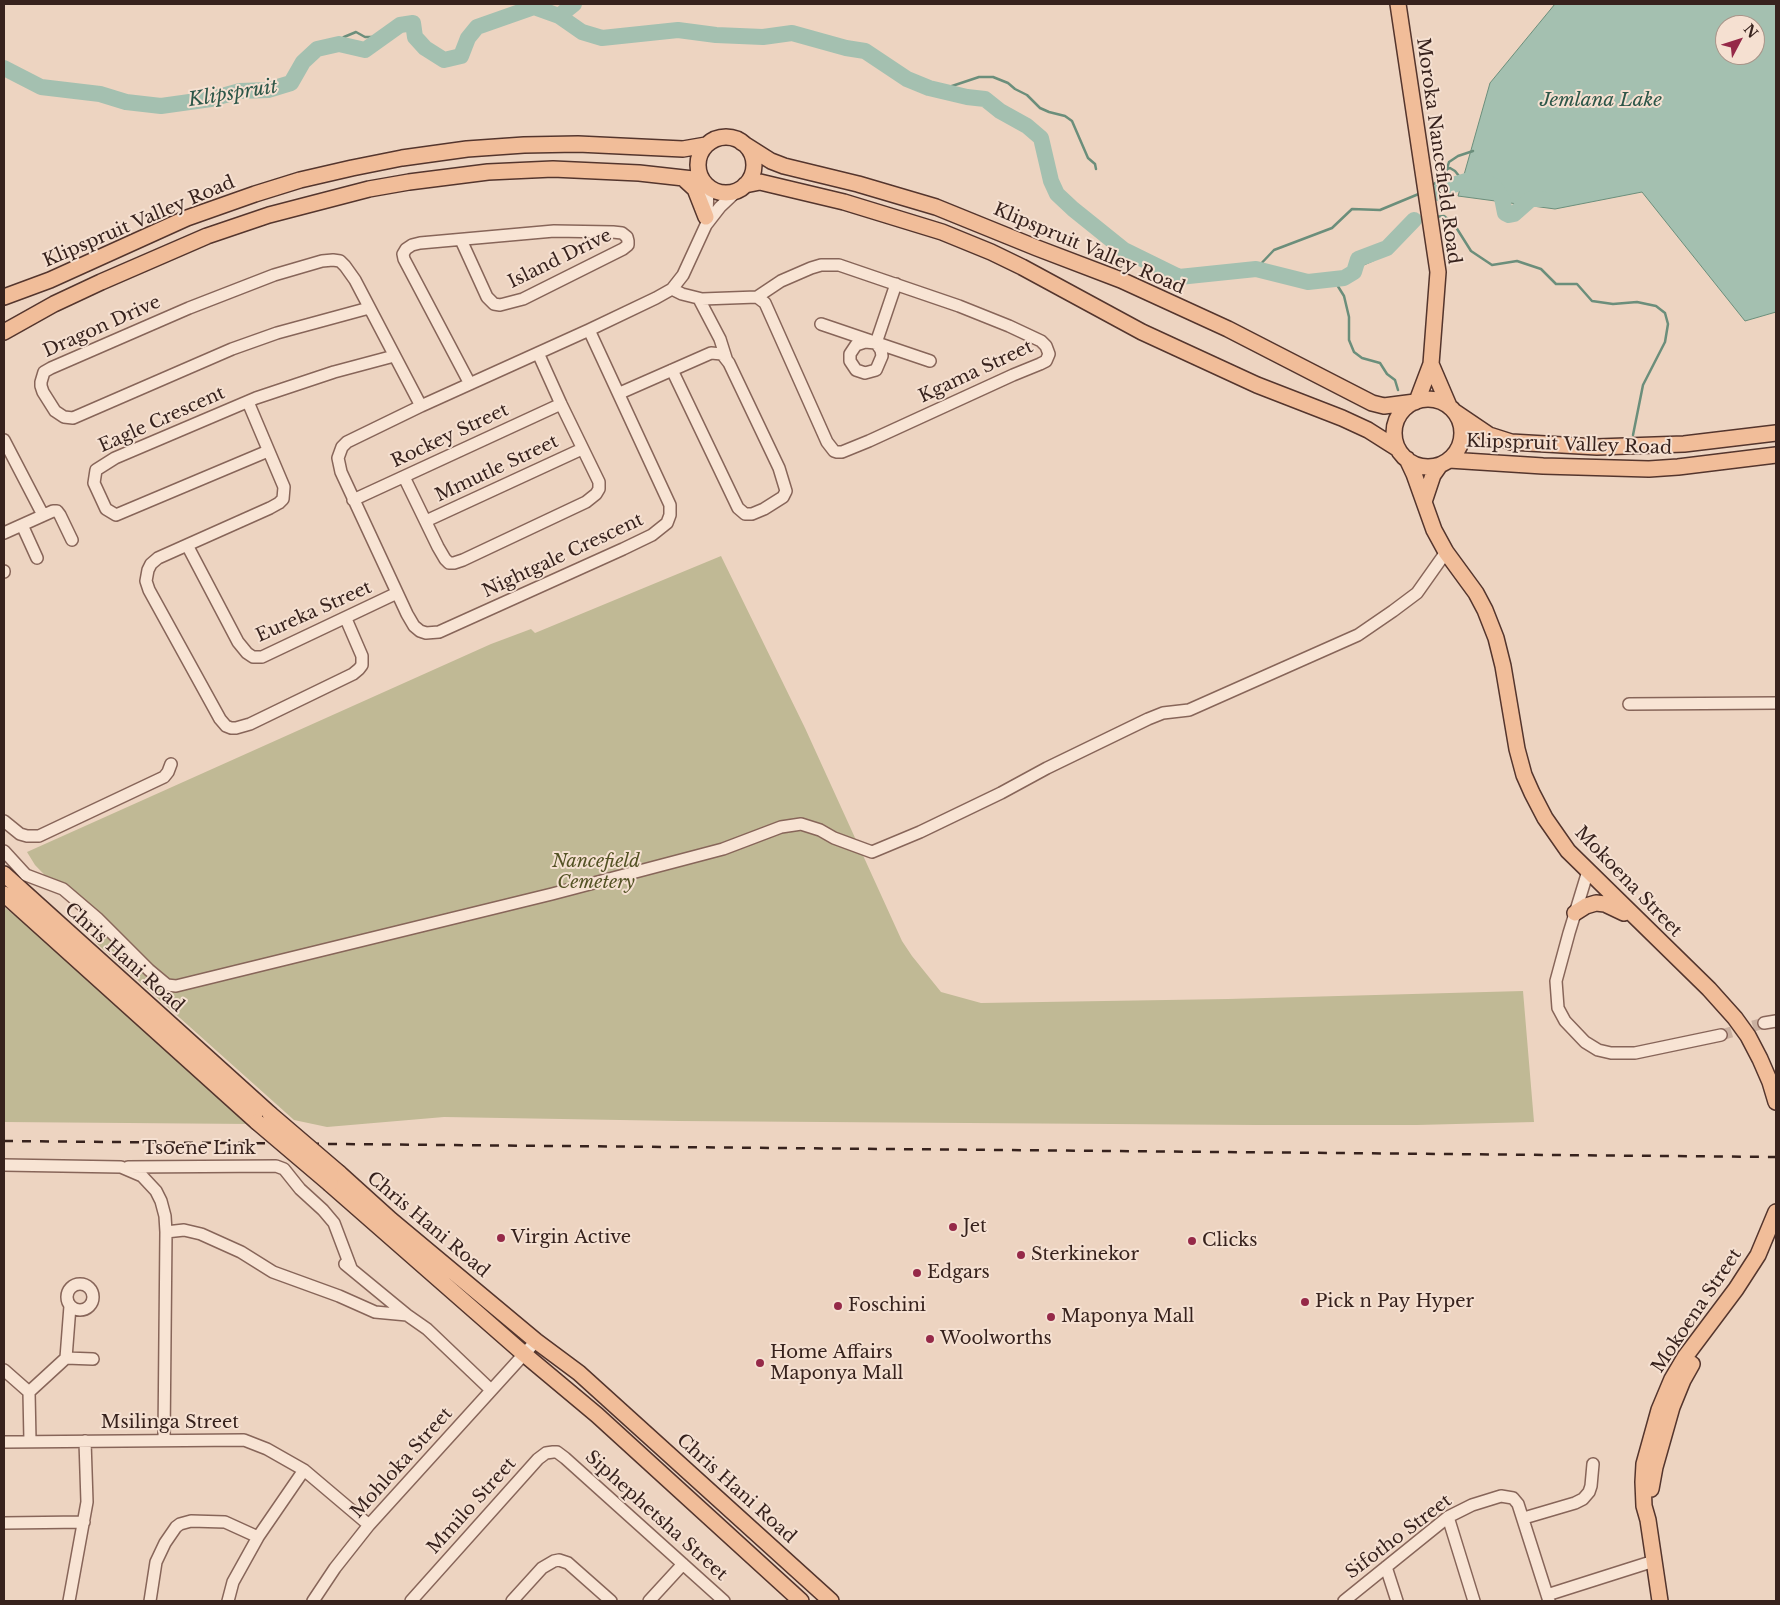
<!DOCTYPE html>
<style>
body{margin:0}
#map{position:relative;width:1780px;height:1605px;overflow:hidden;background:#edd4c1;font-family:"Libre Baskerville",serif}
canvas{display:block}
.frame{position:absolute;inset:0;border:5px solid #37221d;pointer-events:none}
.north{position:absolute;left:1715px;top:15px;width:50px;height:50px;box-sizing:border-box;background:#f5e0d1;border:1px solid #a99489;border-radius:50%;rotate:50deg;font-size:14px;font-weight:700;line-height:20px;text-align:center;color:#37221d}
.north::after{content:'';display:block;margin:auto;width:18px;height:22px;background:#952948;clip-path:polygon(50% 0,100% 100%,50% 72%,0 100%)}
</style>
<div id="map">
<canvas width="1780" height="1605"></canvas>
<div class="frame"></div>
<div class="north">N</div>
</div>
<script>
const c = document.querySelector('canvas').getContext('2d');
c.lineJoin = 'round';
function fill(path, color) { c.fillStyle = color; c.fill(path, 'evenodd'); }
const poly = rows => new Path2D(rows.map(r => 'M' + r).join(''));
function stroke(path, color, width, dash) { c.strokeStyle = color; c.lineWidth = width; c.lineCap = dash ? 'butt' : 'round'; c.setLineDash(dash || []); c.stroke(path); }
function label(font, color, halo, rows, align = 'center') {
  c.font = font + ' "Libre Baskerville",serif'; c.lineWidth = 4; c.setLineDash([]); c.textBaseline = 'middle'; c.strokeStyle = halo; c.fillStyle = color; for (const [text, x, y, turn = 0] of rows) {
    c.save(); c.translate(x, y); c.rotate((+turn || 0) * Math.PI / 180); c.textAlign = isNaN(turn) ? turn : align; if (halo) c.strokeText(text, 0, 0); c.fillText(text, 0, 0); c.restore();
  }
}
fill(poly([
 [721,556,805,728,902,941,912,956,941,992,981,1003,1228,999,1523,991,1534,1122,1417,1125,1257,1125,679,1121,444,1117,327,1127,294,1120,95,942,103,931,63,894,35,865,27,852,491,644,531,629,535,633],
 [4,907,39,934,251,1124,4,1122]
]), '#c0b995');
const water = poly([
 [1555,4,1776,4,1776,312,1745,321,1642,192,1555,209,1458,196,1490,83,1555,4],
 [1725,25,1755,25,1755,55,1725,55,1725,25]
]);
fill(water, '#a4c0b0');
stroke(water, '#6b8e7b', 1);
stroke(poly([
 [335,44,344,37,356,32,365,37,385,37],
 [940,90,979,77,993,77,1008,83,1015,89,1027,95,1040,108,1049,112,1065,116,1072,121,1088,158,1095,164,1096,169],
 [1447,169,1450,168,1455,171,1459,176,1459,183],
 [1430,187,1442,178,1446,172,1449,162,1458,156,1473,151],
 [1435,217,1444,216,1454,224,1471,251,1492,265,1517,261,1541,269,1556,284,1577,284,1592,301,1613,304,1637,302,1656,306,1665,313,1668,324,1665,342,1643,385,1633,435],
 [1414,220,1424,218],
 [1355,268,1373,260,1387,248],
 [1256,269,1274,250,1332,228,1352,209,1380,210,1421,193],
 [1334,280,1344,296,1349,317,1349,340,1354,352,1362,358,1380,363,1387,374,1395,380,1398,390]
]), '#6b8e7b', 2.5);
stroke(poly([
 [559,16,574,4],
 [4,68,41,87,100,94,126,102,161,106,211,99,240,91,268,90,291,83,303,62,317,49,339,44,365,50,400,25,413,23,415,37,425,48,444,60,461,56,468,38,477,27,534,7,559,16,582,32,602,38,678,30,716,35,763,37,792,33,846,48,865,51,907,79,929,88,967,97,985,99,1000,111,1027,126,1041,138,1051,181,1057,194,1073,209,1124,250,1179,277,1256,269,1308,282,1344,278,1354,272,1358,259,1387,248,1414,220],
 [1438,193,1443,188,1473,179,1484,182,1494,186,1502,198,1505,213,1509,215,1514,214,1531,199,1542,199]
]), '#a4c0b0', 16);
stroke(poly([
 [1721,1035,1764,1023]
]), '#c9b0a0', 11, [11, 5.5]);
const minor = poly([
 [707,216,708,186],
 [461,240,487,297,494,304,500,305,523,299,623,249,628,245,628,241,627,237,622,233,613,232,554,231,420,243,412,245,406,249,403,254,404,259,470,384],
 [672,289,682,294,702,299,757,297,781,281,811,268,821,265,839,265,959,306,1009,326,1041,341,1046,346,1049,354,1046,361,1040,364,1013,375,869,441,842,452,837,452,834,451,827,442,765,303,757,297],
 [699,299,720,339,726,358],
 [369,308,277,333,232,349,73,418,64,417,55,411,43,392,41,386,41,382,44,372,51,368,189,308,274,275,322,261,333,260,340,261,345,266,355,280,421,406],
 [821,324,930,361],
 [589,330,670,505,670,515,667,523,652,535,623,549,439,632,426,633,420,631,414,626,407,614,341,472,338,458,342,447,347,442,421,406,589,330,656,298,672,289,683,275,706,225,720,207,739,189],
 [865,342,876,343,881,350,882,356,876,370,865,373,856,370,850,361,850,354,856,345,865,342],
 [876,343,896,284],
 [620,393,711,353,722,354,729,363,779,468,786,491,783,497,764,509,752,514,745,514,738,508,672,370],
 [248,402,284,487,283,499,279,503,270,508,158,558,151,564,148,570,146,581,149,590,220,719,226,726,231,728,236,728,250,724,353,674,359,669,362,665,362,656,346,619],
 [4,440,43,515],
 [268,451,116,515,106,509,94,483,96,470,115,458,256,398,334,372,394,356],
 [404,477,438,547,445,559,449,563,454,563,463,560,569,510,586,502,596,494,599,489,599,482,561,404,538,353],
 [353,500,561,404],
 [426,521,582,449],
 [22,525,37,558],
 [4,533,53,511,57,511,60,515,72,540],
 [187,545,238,642,247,653,253,657,262,657,397,593],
 [4,571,4,572],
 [1629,704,1776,703],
 [4,821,20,834,27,836,39,836,164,777,168,772,171,764],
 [4,851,26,875,63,889,97,918,149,970,167,985,176,986,552,894,723,849,781,827,801,824,820,830,834,838,872,852,920,832,1001,793,1047,768,1148,719,1163,713,1189,710,1358,635,1393,611,1417,593,1446,552],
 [1588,871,1569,933,1556,981,1558,1008,1565,1021,1585,1042,1598,1050,1611,1053,1635,1053,1721,1035],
 [1764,1023,1776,1021],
 [4,1165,121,1167,142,1176,156,1191,161,1201,165,1216,166,1232,164,1440],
 [128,1167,276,1166,284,1169,300,1189,323,1210,334,1223,351,1268],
 [166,1232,184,1230,201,1234,241,1252,273,1272,339,1296,375,1312,407,1315],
 [345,1264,407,1315,427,1329,491,1390],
 '67 1297a13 13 0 1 1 26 0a13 13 0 1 1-26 0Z',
 [66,1358,93,1359],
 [4,1370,29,1392,30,1441],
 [29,1392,66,1358,70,1306],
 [4,1442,244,1440,267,1449,304,1470,369,1525],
 [1448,1517,1474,1601],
 [1524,1518,1575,1503,1583,1499,1589,1492,1591,1486,1593,1464],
 [4,1523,84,1522],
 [1386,1567,1397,1601],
 [1547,1595,1654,1561],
 [69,1601,87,1502,85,1441],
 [150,1601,156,1562,165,1543,176,1527,180,1524,191,1521,225,1522,258,1537],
 [228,1601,233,1582,258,1537,304,1470],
 [313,1601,335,1568,369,1525,536,1341],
 [411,1601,538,1459,546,1453,553,1452,557,1452,565,1458,724,1601],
 [512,1601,542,1568,554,1561,559,1560,568,1563,611,1601],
 [649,1601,683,1564],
 [1344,1601,1448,1517,1472,1505,1501,1496,1513,1498,1518,1504,1549,1601]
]);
const major = poly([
 [1398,4,1438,272,1431,364,1417,401],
 '698 165a28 28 0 1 1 56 0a28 28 0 1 1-56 0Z',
 [741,142,771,161,784,166,858,184,936,207,1037,248,1121,280,1228,329,1372,403,1384,406,1415,402],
 [683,178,695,189,706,217],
 [745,185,760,182,844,202,942,232,991,252,1022,267,1142,332,1257,385,1342,418,1368,430,1398,449],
 [4,297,50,280,187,218,255,194,300,180,352,168,402,158,467,149,524,145,578,144,683,149,706,145],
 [4,332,54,304,101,282,207,236,269,215,369,189,409,182,488,172,553,169,639,173,702,180],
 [1431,364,1449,406],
 '1394 433a34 34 0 1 1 68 0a34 34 0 1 1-68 0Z',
 [1455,412,1489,435,1511,442,1528,443,1597,447,1684,444,1776,433],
 [1407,459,1414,474,1434,530,1446,552,1476,593,1485,610,1496,638,1503,666,1517,749,1524,775,1532,793,1545,818,1568,851,1709,989,1735,1018,1748,1036,1760,1059,1770,1082,1776,1102],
 [1449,460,1543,466,1649,469,1678,467,1776,455],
 [1424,502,1433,475,1440,465],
 [4,874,270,1114],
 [4,894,257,1122],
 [1575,913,1586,906,1596,903,1605,904,1624,913],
 [339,1173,391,1220,536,1341,579,1373,831,1601],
 [330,1184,524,1354,597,1415,801,1601],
 [1651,1489,1655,1467,1672,1407,1683,1380,1692,1364],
 [1660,1601,1648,1520,1644,1506,1643,1482,1644,1464,1659,1410,1672,1379,1685,1357,1736,1289,1758,1255,1776,1212]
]);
stroke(minor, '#876559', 14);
stroke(major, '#54352d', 18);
stroke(minor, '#f8e4d4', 11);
stroke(major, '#f1bd99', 15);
stroke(poly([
 [4,1141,1776,1157]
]), '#37221d', 2.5, [9, 9]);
const majorBridge = poly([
 [270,1114,339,1173],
 [257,1122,330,1184]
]);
stroke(majorBridge, '#54352d', 18, []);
stroke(majorBridge, '#f1bd99', 15);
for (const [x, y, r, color] of [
 [953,1227,5,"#952948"],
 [501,1238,5,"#952948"],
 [1192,1241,5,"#952948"],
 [1021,1255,5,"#952948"],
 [917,1273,5,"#952948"],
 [1305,1302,5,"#952948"],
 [838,1306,5,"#952948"],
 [1051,1317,5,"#952948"],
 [930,1339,5,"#952948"],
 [760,1363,5,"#952948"]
]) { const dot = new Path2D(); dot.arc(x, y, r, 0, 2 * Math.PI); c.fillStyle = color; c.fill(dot); stroke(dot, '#f5e0d1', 2); }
label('18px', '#37221d', '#f5e0d1', [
 ["Moroka Nancefield Road",1438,151,82],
 ["Klipspruit Valley Road",139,222,-23],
 ["Klipspruit Valley Road",1089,249,23],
 ["Island Drive",560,259,-26],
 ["Dragon Drive",102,327,-24],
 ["Kgama Street",976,372,-25],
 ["Eagle Crescent",162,420,-24],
 ["Rockey Street",450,436,-25],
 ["Klipspruit Valley Road",1569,445,2],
 ["Mmutle Street",497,469,-25],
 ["Nightgale Crescent",563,556,-25],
 ["Eureka Street",314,612,-24],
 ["Mokoena Street",1628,882,46],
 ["Chris Hani Road",124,958,42],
 ["Tsoene Link",199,1149],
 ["Chris Hani Road",428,1225,40],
 ["Mokoena Street",1697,1311,-56],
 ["Msilinga Street",170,1423],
 ["Mohloka Street",402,1463,-48],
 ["Chris Hani Road",736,1489,42],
 ["Mmilo Street",472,1506,-48],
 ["Siphephetsha Street",656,1516,42],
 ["Sifotho Street",1399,1537,-37]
]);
label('italic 18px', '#535224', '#f5e0d1', [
 ["Nancefield",596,862],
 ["Cemetery",596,883]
]);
label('18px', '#37221d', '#f5e0d1', [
 ["Jet",963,1227],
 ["Virgin Active",511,1238],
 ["Clicks",1202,1241],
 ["Sterkinekor",1031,1255],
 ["Edgars",927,1273],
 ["Pick n Pay Hyper",1315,1302],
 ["Foschini",848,1306],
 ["Maponya Mall",1061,1317],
 ["Woolworths",940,1339],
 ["Home Affairs",770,1353],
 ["Maponya Mall",770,1374]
], 'left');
label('italic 19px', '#2c5648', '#f5e0d1', [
 ["Klipspruit",233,94,-9],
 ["Jemlana Lake",1601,101]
]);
</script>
